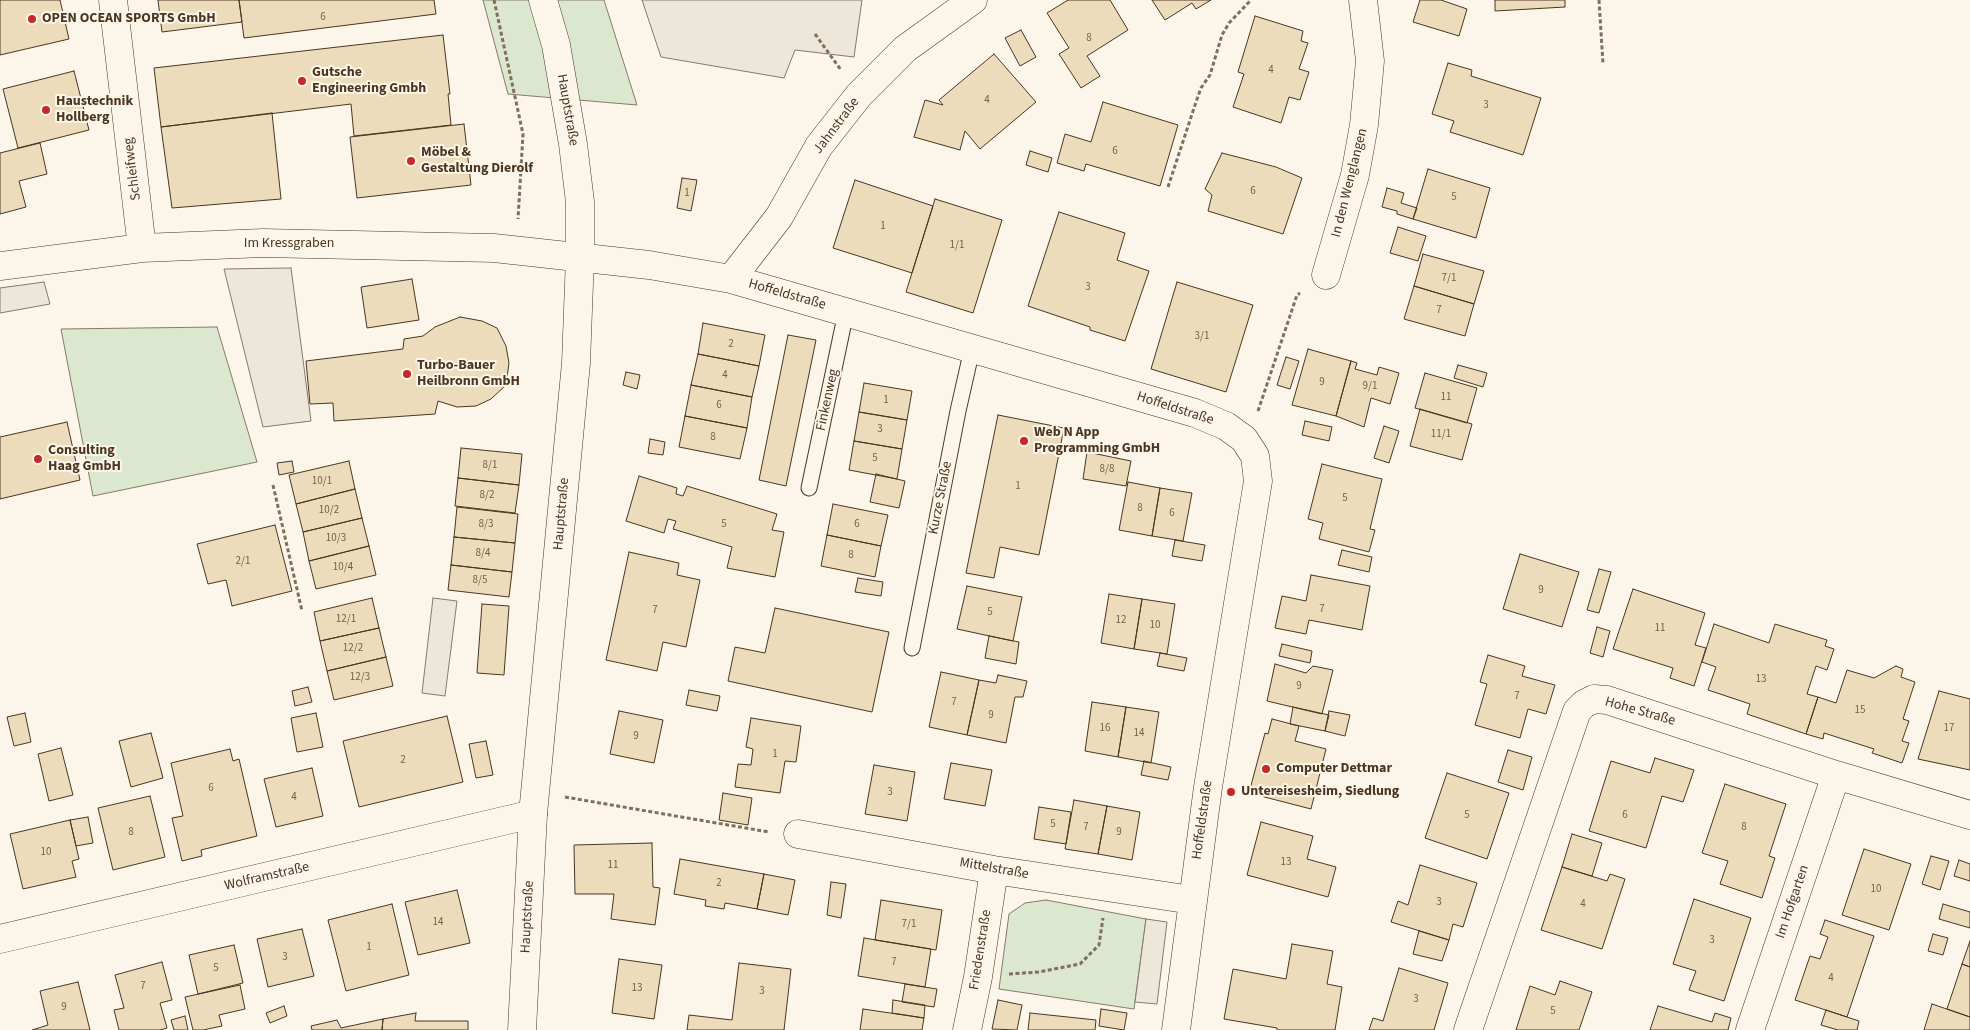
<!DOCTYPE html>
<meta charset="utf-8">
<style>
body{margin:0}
canvas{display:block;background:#fbf6e9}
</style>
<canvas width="1970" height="1030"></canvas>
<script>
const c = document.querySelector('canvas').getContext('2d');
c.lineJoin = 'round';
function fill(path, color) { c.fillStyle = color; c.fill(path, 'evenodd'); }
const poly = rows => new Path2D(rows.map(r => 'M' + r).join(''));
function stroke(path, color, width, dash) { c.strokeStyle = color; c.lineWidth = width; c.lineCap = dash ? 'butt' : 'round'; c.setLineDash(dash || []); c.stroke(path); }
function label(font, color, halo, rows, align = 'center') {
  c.font = font + ' "Source Sans 3",sans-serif'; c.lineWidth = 4; c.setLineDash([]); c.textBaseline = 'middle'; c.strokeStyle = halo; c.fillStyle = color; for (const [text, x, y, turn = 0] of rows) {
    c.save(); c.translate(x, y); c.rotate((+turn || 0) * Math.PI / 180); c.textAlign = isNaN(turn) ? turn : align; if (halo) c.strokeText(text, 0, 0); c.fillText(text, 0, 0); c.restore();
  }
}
const green = poly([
 [483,0,604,0,637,105,508,94,483,0],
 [217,327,257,462,93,496,61,329,217,327],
 [1046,900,1146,919,1134,1009,999,989,1009,914,1025,903,1046,900]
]);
fill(green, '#dce7d0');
stroke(green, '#887966', 1);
const parking = poly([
 [642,0,862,0,854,57,795,50,784,78,661,57,642,0],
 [291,268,311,421,263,427,224,269,291,268],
 [44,282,50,304,0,313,0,288,44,282],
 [433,598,457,601,445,696,422,693,433,598],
 [1146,919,1167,922,1157,1004,1135,1002,1146,919]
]);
fill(parking, '#ede7d9');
stroke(parking, '#887966', 1);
const building = poly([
 [0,0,60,0,69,39,0,55,0,0],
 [158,0,239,0,242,22,162,32,158,0],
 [239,0,434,0,436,14,244,38,239,0],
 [1068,0,1110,0,1128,30,1087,56,1100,76,1081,88,1059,54,1069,48,1047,13,1068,0],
 [1152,0,1211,0,1196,9,1192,3,1165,20,1152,0],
 [1420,0,1441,0,1467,9,1459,36,1413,22,1420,0],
 [1495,0,1565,0,1565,7,1495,11,1495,0],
 [1255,16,1303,31,1301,41,1308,43,1299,69,1309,72,1300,100,1289,97,1281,123,1233,107,1244,74,1238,72,1255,16],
 [1021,30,1036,57,1020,66,1005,38,1021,30],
 [443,35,450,94,448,94,451,125,354,136,351,104,161,127,154,68,443,35],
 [994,54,1036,102,980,149,965,131,960,150,914,137,925,100,943,105,939,100,994,54],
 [1448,63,1472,70,1471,76,1541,98,1523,155,1450,132,1454,121,1432,114,1448,63],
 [74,71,89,130,18,148,3,89,74,71],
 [1103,102,1178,125,1160,186,1086,164,1084,171,1057,163,1065,134,1091,142,1103,102],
 [272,113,281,199,172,208,161,127,272,113],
 [464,124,471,185,357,198,350,137,464,124],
 [40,143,47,174,19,181,26,207,0,214,0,153,40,143],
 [1030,151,1052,158,1048,172,1026,165,1030,151],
 [1222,153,1276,167,1302,178,1283,234,1208,211,1212,195,1205,189,1222,153],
 [1428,169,1490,188,1476,238,1413,219,1428,169],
 [682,178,697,180,691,211,677,208,682,178],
 [855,180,933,206,912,273,833,248,855,180],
 [1387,188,1404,193,1401,203,1417,208,1413,219,1397,214,1397,211,1382,207,1387,188],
 [935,199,1002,220,973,313,906,292,935,199],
 [1059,212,1125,233,1117,260,1149,271,1125,341,1090,330,1090,327,1028,306,1059,212],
 [1398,227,1426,236,1418,261,1390,253,1398,227],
 [1423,254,1484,271,1474,304,1414,286,1423,254],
 [412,279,419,320,367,328,361,287,412,279],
 [1177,282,1253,305,1226,392,1151,369,1177,282],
 [1414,286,1474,304,1465,336,1404,319,1414,286],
 [460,317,482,321,497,328,506,346,509,363,506,385,491,399,476,406,457,407,438,401,435,414,334,421,333,403,310,404,306,361,403,349,404,339,423,336,435,327,460,317],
 [703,323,765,335,759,366,698,354,703,323],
 [788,335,816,340,786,486,759,480,788,335],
 [1308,349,1351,361,1336,416,1292,405,1308,349],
 [698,354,759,366,752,397,691,385,698,354],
 [1286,357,1299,361,1290,389,1277,385,1286,357],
 [1351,361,1357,363,1355,369,1377,375,1379,367,1399,373,1390,404,1371,398,1364,427,1336,416,1351,361],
 [1458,365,1487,373,1483,387,1454,378,1458,365],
 [626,372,640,375,637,389,623,385,626,372],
 [1425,373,1477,388,1467,423,1415,408,1425,373],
 [864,383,912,391,907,420,859,412,864,383],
 [691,385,752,397,747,428,685,416,691,385],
 [1420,409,1472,424,1462,460,1410,446,1420,409],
 [859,412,907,420,902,449,854,441,859,412],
 [998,415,1064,428,1039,555,1000,547,994,578,966,573,998,415],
 [685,416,747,428,740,459,679,447,685,416],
 [1305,421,1332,427,1329,441,1302,435,1305,421],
 [67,422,80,480,0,499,0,437,67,422],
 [1384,426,1399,431,1389,463,1374,458,1384,426],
 [650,439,665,442,663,455,648,453,650,439],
 [854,441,902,449,897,479,849,470,854,441],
 [461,448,522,454,519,485,458,478,461,448],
 [1087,452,1131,461,1126,486,1083,479,1087,452],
 [292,461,294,472,279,475,277,463,292,461],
 [349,461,355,489,296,504,289,475,349,461],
 [1322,464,1382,479,1370,529,1375,530,1369,552,1319,539,1323,523,1308,519,1322,464],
 [876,474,905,481,899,508,870,502,876,474],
 [639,476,677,488,676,494,683,496,687,486,777,514,772,530,784,532,775,577,727,568,732,547,673,529,676,521,668,519,664,533,626,521,639,476],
 [458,478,519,485,515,513,455,506,458,478],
 [1128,482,1160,488,1152,536,1119,530,1128,482],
 [1160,488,1192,493,1183,541,1152,536,1160,488],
 [355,489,362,518,303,532,296,504,355,489],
 [833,504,888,515,881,546,827,535,833,504],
 [457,507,518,514,515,543,454,537,457,507],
 [362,518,369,546,309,561,303,532,362,518],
 [275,525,292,591,232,606,226,580,208,584,197,544,275,525],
 [827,535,881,546,875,577,821,566,827,535],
 [454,537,515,543,512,572,451,565,454,537],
 [1175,540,1205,545,1202,561,1172,556,1175,540],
 [369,546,376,575,316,589,309,561,369,546],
 [1342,550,1372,557,1369,572,1338,565,1342,550],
 [629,552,679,563,677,575,700,580,686,647,663,642,657,671,606,660,629,552],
 [1520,554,1579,572,1562,627,1503,609,1520,554],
 [451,565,512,572,509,597,448,590,451,565],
 [1599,569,1611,572,1599,613,1587,610,1599,569],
 [1311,575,1370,586,1362,630,1309,620,1306,634,1275,628,1282,596,1306,601,1311,575],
 [858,578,883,582,881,596,855,592,858,578],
 [967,586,1022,597,1013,641,957,629,967,586],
 [1633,589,1705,613,1695,645,1706,648,1694,686,1670,678,1673,668,1613,649,1633,589],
 [1109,594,1142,599,1134,649,1101,643,1109,594],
 [372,598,379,628,320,641,314,612,372,598],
 [1142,599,1175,604,1167,654,1134,649,1142,599],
 [482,604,509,606,504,675,477,673,482,604],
 [775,608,889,632,872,712,728,681,735,647,765,653,775,608],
 [1714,624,1769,643,1775,624,1827,640,1825,646,1834,649,1827,670,1816,666,1807,694,1818,697,1806,734,1747,714,1750,704,1708,690,1716,667,1702,662,1714,624],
 [1597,627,1610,631,1603,657,1590,653,1597,627],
 [379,628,386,657,327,671,320,641,379,628],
 [989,636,1019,642,1016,664,985,658,989,636],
 [1282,644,1312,651,1310,663,1279,656,1282,644],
 [1160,653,1187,658,1184,671,1157,666,1160,653],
 [1488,655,1525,666,1522,676,1555,685,1546,714,1528,709,1520,738,1475,725,1487,684,1480,682,1488,655],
 [386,657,393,686,334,700,327,671,386,657],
 [1275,664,1306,673,1313,666,1333,670,1322,714,1267,701,1275,664],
 [1896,666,1903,669,1901,677,1915,682,1903,719,1909,721,1902,741,1909,743,1902,763,1872,753,1874,749,1824,733,1823,739,1806,734,1818,697,1836,703,1847,670,1874,678,1896,666],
 [941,672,979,680,967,735,929,727,941,672],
 [998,675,1027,681,1023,697,1015,697,1006,743,967,735,979,680,996,683,998,675],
 [308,687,312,702,295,706,292,691,308,687],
 [689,690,720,696,717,711,686,705,689,690],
 [1939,691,1970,699,1970,770,1918,759,1939,691],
 [1092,702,1126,707,1118,757,1085,751,1092,702],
 [1126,707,1159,712,1151,763,1118,757,1126,707],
 [1293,707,1329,715,1325,731,1290,724,1293,707],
 [619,711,663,720,654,763,610,754,619,711],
 [1329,711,1350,715,1345,736,1325,731,1329,711],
 [25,713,31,742,14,746,7,717,25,713],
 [316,713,323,747,297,752,291,718,316,713],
 [447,716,463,782,359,807,343,741,447,716],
 [751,718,801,726,796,762,785,761,780,793,735,787,738,764,751,765,753,749,746,747,751,718],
 [1272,719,1299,726,1295,741,1326,749,1311,809,1249,793,1265,733,1268,734,1272,719],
 [151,733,163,778,131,787,119,741,151,733],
 [486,741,493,775,476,778,469,744,486,741],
 [61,748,73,795,49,801,38,754,61,748],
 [230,749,233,761,239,759,257,836,201,850,202,856,182,861,172,818,183,816,171,763,230,749],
 [1508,750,1532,757,1523,790,1498,782,1508,750],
 [1655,758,1694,770,1683,802,1662,796,1646,848,1589,831,1611,761,1650,773,1655,758],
 [1144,761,1171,767,1168,780,1141,775,1144,761],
 [951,763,992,770,985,806,944,799,951,763],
 [874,765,915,772,907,821,865,814,874,765],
 [312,768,323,816,276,827,264,779,312,768],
 [1447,773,1509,793,1487,859,1425,838,1447,773],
 [1725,784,1786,804,1769,856,1775,858,1762,898,1720,884,1728,861,1702,853,1725,784],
 [723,793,752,798,748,825,719,820,723,793],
 [150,796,165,857,113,870,98,808,150,796],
 [1074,800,1107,806,1098,854,1065,849,1074,800],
 [1107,806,1140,812,1132,860,1098,854,1107,806],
 [1039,807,1071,812,1066,844,1034,839,1039,807],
 [88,817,93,843,76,846,70,820,88,817],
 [70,820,79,859,72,861,76,877,23,889,10,834,70,820],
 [1261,822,1313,836,1307,859,1336,867,1328,897,1247,875,1261,822],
 [1572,834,1602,843,1592,876,1562,867,1572,834],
 [652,843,653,887,660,888,655,925,611,919,614,894,575,894,574,845,652,843],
 [1864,849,1911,864,1889,930,1842,915,1864,849],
 [1931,856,1949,861,1940,890,1922,884,1931,856],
 [680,859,764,874,757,909,725,903,724,909,705,906,706,900,674,894,680,859],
 [1959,860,1970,864,1970,881,1954,876,1959,860],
 [1420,865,1477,883,1463,927,1453,924,1449,940,1391,922,1398,901,1408,905,1420,865],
 [1562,867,1607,881,1610,874,1625,879,1602,949,1541,930,1562,867],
 [764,874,795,880,788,915,757,909,764,874],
 [831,882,846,884,841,918,827,915,831,882],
 [457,890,470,943,418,955,405,902,457,890],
 [1694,899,1751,918,1724,1001,1689,990,1696,971,1673,964,1694,899],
 [881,900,942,910,936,950,875,940,881,900],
 [392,904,409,975,346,991,328,920,392,904],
 [1943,904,1970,912,1970,928,1939,919,1943,904],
 [1825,920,1874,936,1847,1017,1795,1000,1810,956,1820,959,1828,937,1820,934,1825,920],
 [302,929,314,976,268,987,257,939,302,929],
 [1419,931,1449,940,1442,961,1413,954,1419,931],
 [1933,934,1948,938,1943,955,1928,951,1933,934],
 [864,938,931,949,925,987,858,976,864,938],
 [1970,941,1970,967,1962,964,1970,941],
 [1292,944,1333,951,1327,984,1342,987,1335,1030,1277,1030,1277,1028,1224,1019,1233,969,1286,979,1292,944],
 [234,945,243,983,198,994,189,955,234,945],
 [619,959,662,965,654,1019,612,1013,619,959],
 [162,962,172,1000,160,1003,167,1028,160,1030,119,1030,114,1010,124,1008,115,975,162,962],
 [739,963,791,969,784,1030,687,1030,689,1015,732,1020,739,963],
 [1962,964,1970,967,1970,1017,1947,1009,1962,964],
 [1399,968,1448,983,1434,1030,1369,1030,1373,1018,1383,1021,1399,968],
 [1560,981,1592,992,1579,1030,1516,1030,1530,986,1555,995,1560,981],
 [78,982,90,1030,32,1030,48,1025,40,991,78,982],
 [905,984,937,989,934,1007,902,1002,905,984],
 [240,985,245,1009,219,1015,222,1026,203,1030,193,1030,185,997,240,985],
 [893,1000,925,1005,924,1018,892,1013,893,1000],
 [998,1000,1022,1005,1017,1030,992,1029,998,1000],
 [1932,1004,1970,1017,1970,1030,1924,1030,1932,1004],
 [284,1006,287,1016,270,1023,266,1013,284,1006],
 [1658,1006,1712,1022,1715,1013,1731,1018,1728,1030,1650,1030,1658,1006],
 [863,1009,924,1018,922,1030,860,1030,863,1009],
 [1101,1009,1127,1013,1124,1030,1099,1026,1101,1009],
 [1826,1010,1859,1021,1857,1030,1838,1030,1821,1025,1826,1010],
 [416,1013,415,1021,468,1021,468,1030,382,1030,383,1019,416,1013],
 [1030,1013,1096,1020,1095,1030,1028,1030,1030,1013],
 [185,1016,188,1030,174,1030,171,1020,185,1016],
 [383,1019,382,1030,312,1030,311,1026,337,1020,341,1028,383,1019]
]);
fill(building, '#ecdcbc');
stroke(building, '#4a3520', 1);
const lane = poly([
 [809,488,846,312],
 [912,648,958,411,972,349]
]);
const street = poly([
 [113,0,142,248],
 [0,266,142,248,263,243,494,248,649,265,731,279,1195,413,1226,426,1244,439,1255,456,1258,481,1208,787,1176,1030],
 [1326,275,1355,175,1364,125,1370,61,1363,0],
 [731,279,779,217,819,146,859,95,905,49,973,0],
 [798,834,994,870,1192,900],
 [0,939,533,814],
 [967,1030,978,977,994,870],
 [1468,1030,1577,711,1584,704,1594,699,1607,700,1836,775,1970,815],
 [1750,1030,1836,775]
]);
const secondary = poly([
 [522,1030,533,814,576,363,580,257,580,202,573,144,556,45,543,0]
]);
stroke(lane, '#4a3520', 17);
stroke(street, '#4a3520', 29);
stroke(secondary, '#4a3520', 29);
stroke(poly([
 [494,0,523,134,518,219],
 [1599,0,1603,64],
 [815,34,841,70],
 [1168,187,1196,102,1201,88,1210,75,1222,35,1229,23,1251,0],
 [1258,411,1297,295,1300,293],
 [273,485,302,611],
 [565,797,769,832],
 [1009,974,1039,972,1080,964,1099,945,1103,918]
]), '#7f6f5c', 3, [4, 2.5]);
stroke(lane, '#fbf6e9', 15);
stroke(street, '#fbf6e9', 28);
stroke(secondary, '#fbf6e9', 28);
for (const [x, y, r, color] of [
 [32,19,5,"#c62828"],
 [302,81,5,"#c62828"],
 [46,110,5,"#c62828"],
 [411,161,5,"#c62828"],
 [407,374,5,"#c62828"],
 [1024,441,5,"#c62828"],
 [38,459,5,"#c62828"],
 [1266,769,5,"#c62828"],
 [1231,792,5,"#c62828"]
]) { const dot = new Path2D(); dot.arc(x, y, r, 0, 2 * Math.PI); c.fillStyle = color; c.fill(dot); stroke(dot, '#fbf6e9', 2); }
label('11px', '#725f47', null, [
 ["6",323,18],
 ["8",1089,39],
 ["4",1271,71],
 ["4",987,101],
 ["3",1486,106],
 ["6",1115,152],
 ["6",1253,192],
 ["1",687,194],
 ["5",1454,198],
 ["1",883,227],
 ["1/1",957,246],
 ["7/1",1449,279],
 ["3",1088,288],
 ["7",1439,311],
 ["3/1",1202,337],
 ["2",731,345],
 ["4",725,376],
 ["9",1322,383],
 ["9/1",1370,387],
 ["11",1446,398],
 ["1",886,401],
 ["6",719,406],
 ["3",880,430],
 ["11/1",1441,435],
 ["8",713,438],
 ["5",875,459],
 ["8/1",490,466],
 ["8/8",1107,470],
 ["10/1",322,482],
 ["1",1018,487],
 ["8/2",487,496],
 ["5",1345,499],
 ["8",1140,509],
 ["10/2",329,511],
 ["6",1172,514],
 ["8/3",486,525],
 ["5",724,525],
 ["6",857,525],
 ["10/3",336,539],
 ["8/4",483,554],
 ["8",851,556],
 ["2/1",243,562],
 ["10/4",343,568],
 ["8/5",480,581],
 ["9",1541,591],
 ["7",1322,610],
 ["7",655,611],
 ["5",990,613],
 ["12/1",346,620],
 ["12",1121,621],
 ["10",1155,626],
 ["11",1660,629],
 ["12/2",353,649],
 ["12/3",360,678],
 ["13",1761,680],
 ["9",1299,687],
 ["7",1517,697],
 ["7",954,703],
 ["15",1860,711],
 ["9",991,716],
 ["16",1105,729],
 ["17",1949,729],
 ["14",1139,734],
 ["9",636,737],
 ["1",775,755],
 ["2",403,761],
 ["6",211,789],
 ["3",890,793],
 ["4",294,798],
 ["5",1467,816],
 ["6",1625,816],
 ["5",1053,825],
 ["7",1086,828],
 ["8",1744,828],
 ["8",131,833],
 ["9",1119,833],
 ["10",46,853],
 ["13",1286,863],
 ["11",613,866],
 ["2",719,884],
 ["10",1876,890],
 ["3",1439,903],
 ["4",1583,905],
 ["14",438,923],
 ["7/1",909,925],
 ["3",1712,941],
 ["1",369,948],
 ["3",285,958],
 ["7",894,963],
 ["5",216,969],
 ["4",1831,979],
 ["7",143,987],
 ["13",637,989],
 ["3",762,992],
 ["3",1416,1000],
 ["9",64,1008],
 ["5",1553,1012]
]);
label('bold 14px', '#4a3520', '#fbf6e9', [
 ["OPEN OCEAN SPORTS GmbH",42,19],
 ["Gutsche",312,73],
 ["Engineering Gmbh",312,89],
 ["Haustechnik",56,102],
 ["Hollberg",56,118],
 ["Möbel &",421,153],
 ["Gestaltung Dierolf",421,169],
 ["Turbo-Bauer",417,366],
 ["Heilbronn GmbH",417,382],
 ["Web N App",1034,433],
 ["Programming GmbH",1034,449],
 ["Consulting",48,451],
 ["Haag GmbH",48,467],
 ["Computer Dettmar",1276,769],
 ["Untereisesheim, Siedlung",1241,792]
], 'left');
label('14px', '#4a3520', '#fbf6e9', [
 ["Hauptstraße",567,110,80],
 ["Jahnstraße",837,126,-53],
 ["Schleifweg",133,169,-97],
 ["In den Wenglangen",1350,183,-76],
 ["Im Kressgraben",289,244],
 ["Hoffeldstraße",787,295,16],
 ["Finkenweg",828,400,-78],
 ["Hoffeldstraße",1175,409,18],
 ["Kurze Straße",941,498,-79],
 ["Hauptstraße",562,514,-85],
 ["Hohe Straße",1640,712,16],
 ["Hoffeldstraße",1203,820,-82],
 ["Mittelstraße",994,869,10],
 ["Wolframstraße",267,877,-13],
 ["Im Hofgarten",1793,902,-71],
 ["Hauptstraße",528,917,-87],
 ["Friedenstraße",981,950,-81]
]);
</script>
